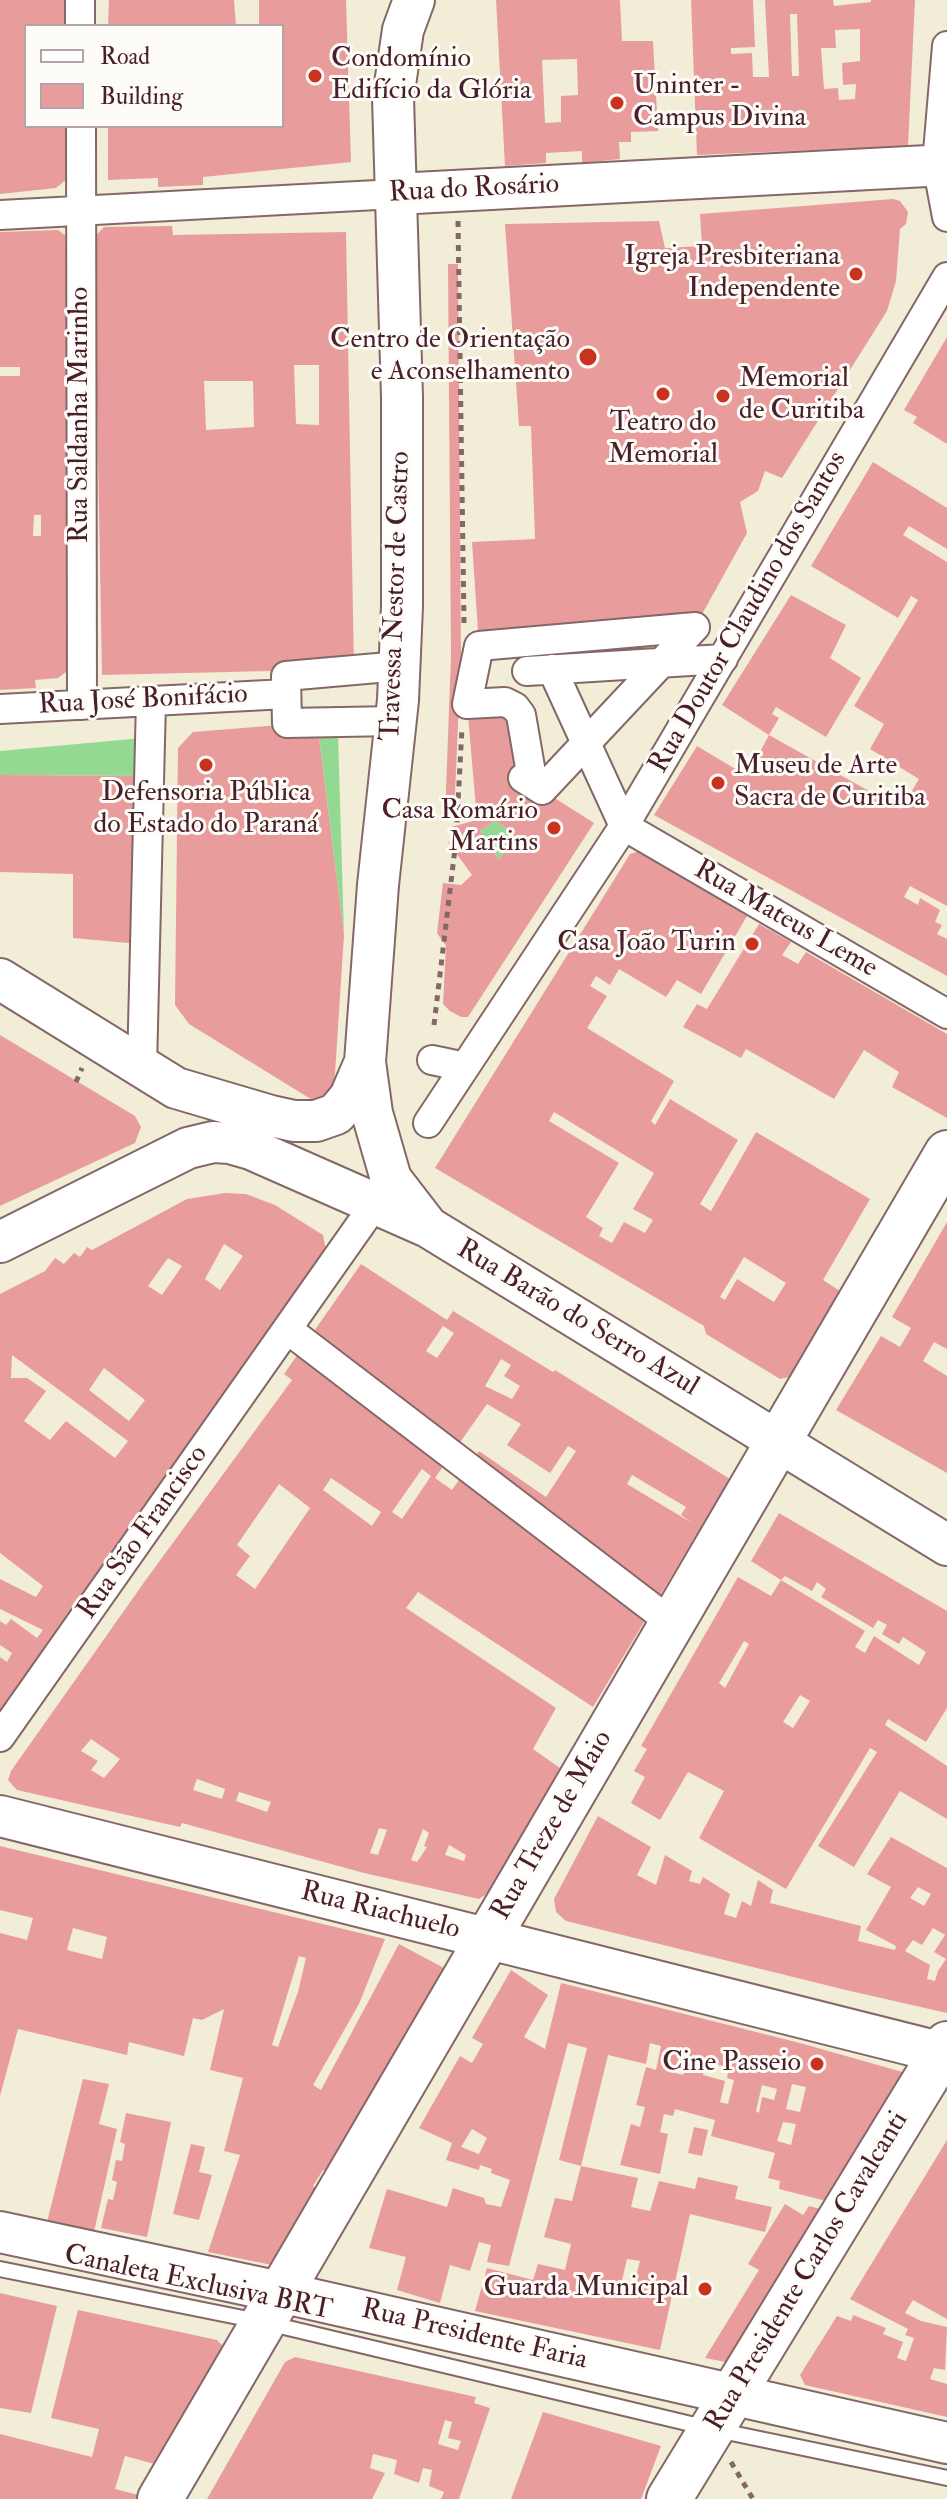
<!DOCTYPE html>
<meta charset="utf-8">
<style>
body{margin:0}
#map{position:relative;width:947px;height:2499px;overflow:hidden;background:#f2edd7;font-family:"IM FELL Double Pica",serif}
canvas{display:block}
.legend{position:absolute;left:24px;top:24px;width:260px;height:104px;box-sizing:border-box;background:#fdfcf7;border:2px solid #b5a4a5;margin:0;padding:10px 14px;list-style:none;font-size:24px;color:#4a1f2b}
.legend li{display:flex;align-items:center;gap:16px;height:40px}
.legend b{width:40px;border:2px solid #b5a4a5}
</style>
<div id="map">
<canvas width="947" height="2499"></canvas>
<ul class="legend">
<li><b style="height:10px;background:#fff"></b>Road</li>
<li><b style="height:22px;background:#e89d9c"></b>Building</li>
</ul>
</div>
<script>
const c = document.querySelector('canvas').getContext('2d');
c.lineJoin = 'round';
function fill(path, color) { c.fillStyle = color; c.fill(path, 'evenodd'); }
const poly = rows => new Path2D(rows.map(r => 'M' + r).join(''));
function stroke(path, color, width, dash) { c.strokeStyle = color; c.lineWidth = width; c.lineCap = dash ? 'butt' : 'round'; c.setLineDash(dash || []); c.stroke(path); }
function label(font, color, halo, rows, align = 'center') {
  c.font = font + ' "IM FELL Double Pica",serif'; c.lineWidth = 6; c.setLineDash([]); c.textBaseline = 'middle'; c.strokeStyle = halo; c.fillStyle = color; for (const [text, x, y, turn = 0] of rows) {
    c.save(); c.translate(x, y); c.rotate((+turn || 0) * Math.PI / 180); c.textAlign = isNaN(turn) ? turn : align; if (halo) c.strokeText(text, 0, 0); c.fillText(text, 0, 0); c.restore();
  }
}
fill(poly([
 [317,722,338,735,344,935],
 [143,738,143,776,0,775,0,751],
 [495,821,514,833,499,860,480,831]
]), '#94d992');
fill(poly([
 [0,0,71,0,71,26,26,26,26,126,73,126,73,174,56,188,0,194],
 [109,0,234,0,236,26,108,26],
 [259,0,346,0,351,162,203,177,203,185,158,187,158,178,108,180,108,126,282,126,282,26,259,26],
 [496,0,620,0,622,41,653,41,658,131,631,132,631,142,619,142,620,159,582,163,582,151,546,153,546,163,505,166],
 [577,59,578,95,561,96,561,122,545,123,542,60],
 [691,0,753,0,755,47,731,48,731,54,752,53,753,77,769,77,765,0,833,0,834,6,871,2,871,0,915,0,908,146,697,155],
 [790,14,797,14,799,76,792,76],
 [860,29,860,61,842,63,843,85,856,84,855,99,839,100,838,88,824,89,821,48,836,48,835,30],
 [893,199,900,201,908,212,906,224,900,229,896,281,887,311,782,478,765,471,758,491,740,502,747,533,695,627,479,646,472,542,535,539,531,426,519,426,505,224,659,221,665,248,702,246,700,214],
 [172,226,173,235,346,232,354,669,102,675,94,237,104,227],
 [294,365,319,365,319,425,296,424],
 [204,381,253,381,254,427,206,430],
 [58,230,74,242,71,649,67,649,66,672,58,678,35,680,36,688,0,690,0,376,20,376,20,367,0,367,0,232],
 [34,515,41,515,41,536,33,536],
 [448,264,458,264,461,655,454,817,445,817,451,656],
 [947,337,947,444,913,423,917,417,904,410],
 [873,462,947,508,947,549,909,526,903,535,947,562,947,906,910,886,904,897,918,905,920,898,940,910,935,922,942,925,937,934,947,939,947,976,654,815,697,746,747,776,769,735,722,705,791,595,846,625,830,658,861,678,826,737,776,707,772,714,779,718,769,735,901,809,919,779,870,749,884,724,854,706,918,600,911,596,898,618,811,566],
 [505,702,523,778,594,823,468,1017,461,1017,450,1011,443,1004,446,946,437,933,443,883,461,885,472,875,448,842,456,840,451,827,477,820,467,704],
 [495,821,514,833,499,860,480,831],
 [317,722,344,935,334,1089,314,1101,189,1024,175,1005,178,748,193,732],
 [0,775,143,776,139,944,73,938,73,874,0,872],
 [640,851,747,916,701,994,677,980,666,997,619,969,610,985,596,976,590,986,607,996,587,1028,674,1081,651,1121,655,1125,670,1099,738,1140,700,1204,711,1211,756,1132,870,1199,823,1280,840,1291,789,1377,780,1379,706,1334,704,1326,435,1168,630,854],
 [554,1112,654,1173,633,1209,653,1220,645,1233,624,1222,612,1243,599,1236,603,1228,586,1217,619,1163,549,1121],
 [744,1257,786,1283,774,1302,737,1279,725,1300,720,1297],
 [759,924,791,942,782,955,798,964,806,952,947,1034,947,1118,892,1087,899,1072,864,1050,834,1099,746,1049,741,1058,683,1027,697,1004,707,1009],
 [0,1035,135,1116,141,1127,135,1143,0,1206],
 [225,1193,246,1194,275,1205,323,1235,326,1251,0,1713,0,1657,7,1662,12,1653,0,1645,0,1621,6,1625,11,1619,37,1638,43,1630,0,1609,0,1579,36,1597,43,1586,0,1553,0,1294,45,1271,55,1258,64,1264,74,1253,80,1257,87,1247,92,1250,187,1199],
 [224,1244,243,1256,220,1290,205,1279],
 [168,1258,182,1266,162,1295,148,1286],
 [12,1355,128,1441,115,1458,66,1421,50,1440,24,1421,46,1391,27,1378,11,1378],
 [104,1368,145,1400,129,1421,89,1390],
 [947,1222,947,1349,934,1342,923,1361,947,1376,947,1473,836,1410,881,1336,900,1347,911,1328,892,1317],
 [361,1264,447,1320,453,1311,553,1372,555,1370,730,1479,593,1707,418,1592,406,1608,556,1708,533,1749,560,1768,499,1874,488,1893,479,1899,364,1873,182,1823,180,1827,17,1790,8,1780,11,1771,145,1581,292,1380,284,1374],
 [443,1326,454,1333,437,1358,426,1351],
 [501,1359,511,1365,504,1376,520,1386,512,1399,485,1386],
 [487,1404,521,1424,507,1445,550,1473,568,1446,576,1451,546,1497,479,1451,452,1490,435,1478],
 [422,1469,431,1476,402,1519,392,1512],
 [632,1475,686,1507,681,1515,692,1523,627,1484],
 [331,1478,381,1512,372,1526,323,1490],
 [279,1484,310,1508,255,1589,236,1575,250,1556,237,1545],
 [91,1739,120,1759,104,1778,91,1770,98,1761,81,1751],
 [197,1779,225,1789,222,1799,193,1790],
 [239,1792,271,1802,267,1812,236,1801],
 [379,1828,387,1830,378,1855,370,1853],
 [423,1829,429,1833,424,1846,427,1847,417,1862,411,1860],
 [449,1845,466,1855,464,1861,445,1855],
 [779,1513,947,1611,947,1708,926,1742,888,1719,885,1725,947,1766,947,1819,900,1791,854,1867,818,1846,877,1752,870,1748,786,1889,699,1838,724,1791,688,1772,660,1820,631,1803,645,1777,634,1771,647,1749,641,1746,738,1577,771,1596,781,1580,865,1631,855,1647,865,1653,874,1636,919,1665,926,1652,903,1637,899,1644,882,1634,887,1625,878,1620,873,1628,821,1597,826,1589,817,1582,812,1591,785,1576,781,1580,751,1561],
 [744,1641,749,1644,725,1688,719,1683],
 [800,1695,810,1701,793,1728,783,1722],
 [598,1816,651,1847,637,1875,656,1885,665,1855,692,1871,689,1881,700,1884,703,1877,730,1894,724,1914,736,1918,742,1901,751,1906,758,1880,773,1890,770,1903,861,1926,858,1941,895,1950,896,1946,866,1930,891,1887,867,1874,891,1837,947,1868,947,2013,846,1990,566,1921,556,1912,554,1899],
 [918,1887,931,1894,924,1906,910,1898],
 [933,1928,945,1935,934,1952,946,1959,938,1971,935,1981,927,1979,930,1965,905,1951,913,1940,922,1945],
 [0,1846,385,1939,359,2004,313,2085,321,2090,399,1944,444,1968,330,2174,323,2170,313,2186,320,2191,277,2266,208,2252,240,2155,224,2151,243,2078,210,2070,224,2009,202,2020,193,2018,184,2056,129,2042,127,2055,18,2029,0,2096,0,1933,27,1940,33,1918,0,1910],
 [73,1928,107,1937,102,1959,67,1950],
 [299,1956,306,1958,298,1992,278,2047,272,2045],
 [511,1970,548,1995,524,2037,545,2049,561,1983,800,2043,906,2073,842,2205,779,2189,780,2181,768,2178,775,2153,711,2136,715,2120,675,2109,673,2116,664,2114,660,2132,668,2134,660,2174,620,2165,631,2124,640,2127,645,2107,636,2105,646,2067,656,2070,661,2046,650,2043,646,2064,608,2055,581,2166,559,2160,587,2048,568,2043,509,2266,487,2262,491,2245,479,2242,470,2271,450,2265,440,2303,397,2290,406,2257,369,2248,387,2189,447,2207,453,2188,484,2198,486,2204,501,2207,510,2180,491,2173,492,2169,480,2165,479,2170,446,2160,452,2143,419,2128,460,2056,472,2063,483,2044,472,2038],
 [680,2052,689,2054,683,2075,675,2073],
 [706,2061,729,2068,727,2078,734,2080,728,2104,720,2102,725,2081,703,2075],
 [792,2084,806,2087,800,2112,786,2109],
 [762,2085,777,2089,774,2100,762,2097,759,2113,756,2111],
 [783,2122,796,2124,791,2145,777,2141],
 [472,2129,487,2138,479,2154,461,2147],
 [83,2079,109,2084,99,2124,117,2129,94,2232,47,2222],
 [126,2113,171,2122,147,2237,101,2228,108,2199,113,2200,117,2182,112,2180,116,2160,122,2161,125,2144,120,2142],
 [694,2127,708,2130,702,2156,688,2153],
 [947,2140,947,2319,913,2300,905,2313,921,2321,947,2327,945,2370,934,2368,930,2379,947,2384,947,2417,805,2385,800,2375,837,2316,851,2321,853,2315,886,2328,883,2334,903,2342,897,2358,906,2361,914,2338,905,2335,908,2329,850,2299],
 [191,2144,205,2147,199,2172,212,2175,199,2220,173,2214],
 [581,2166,638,2178,631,2207,650,2211,659,2181,695,2189,698,2177,738,2186,735,2199,772,2207,765,2232,690,2214,660,2350,475,2311,487,2268,533,2280,538,2264,565,2270,571,2244,544,2237,555,2198,572,2201],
 [627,2259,640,2261,631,2295,619,2293],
 [785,2204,803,2215,809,2206,836,2213,741,2365,705,2358,759,2270,748,2264],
 [0,2293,57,2306,31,2413,0,2408],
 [78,2310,217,2340,223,2346,225,2356,162,2466,125,2456,115,2489,143,2496,142,2499,0,2499,0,2434,92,2457,99,2429,51,2418],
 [295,2357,476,2397,474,2403,490,2408,459,2499,441,2499,444,2492,429,2486,432,2470,423,2468,419,2483,394,2474,397,2460,373,2454,370,2468,385,2473,372,2499,207,2499,285,2362],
 [445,2420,452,2422,448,2438,461,2441,458,2450,438,2444],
 [543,2412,661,2446,641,2499,511,2499]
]), '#e89d9c');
const lane = poly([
 [0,2269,263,2322,712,2429,947,2478]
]);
const street = poly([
 [80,0,80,26],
 [947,46,937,164,947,217],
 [81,126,82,705],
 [0,215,396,194],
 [695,627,542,790,523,778,531,773,521,715,515,707,505,702,467,704,479,646,695,627],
 [552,669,624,826],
 [527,671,723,659],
 [0,709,286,694],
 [395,721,287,723,286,676,400,666],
 [624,826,947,1014],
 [432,1060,465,1067],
 [142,1067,151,701],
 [428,1123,624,826,947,277],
 [287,1329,672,1623],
 [0,1737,375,1204]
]);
const secondary = poly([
 [414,0,403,30,393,98,402,397,402,606,398,700,378,885,365,1062,372,1113,391,1179,428,1227],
 [396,194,947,165],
 [0,979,176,1088,271,1116,294,1121,316,1121,336,1114,350,1097,365,1062],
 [0,1242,188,1148,213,1142,230,1143,251,1149,428,1227,947,1545],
 [0,1816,947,2054],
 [0,2232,280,2292,947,2443]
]);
const primary = poly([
 [160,2499,947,1153],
 [669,2499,947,2044]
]);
stroke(lane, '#856767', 18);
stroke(street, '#856767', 32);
stroke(secondary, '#856767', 44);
stroke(primary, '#856767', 48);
stroke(poly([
 [458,221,464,623],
 [434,1025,456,840,462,728],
 [76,1082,82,1068],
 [731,2462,753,2499]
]), '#856767', 5, [6, 6]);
stroke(lane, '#fff', 14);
stroke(street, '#fff', 28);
stroke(secondary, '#fff', 40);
stroke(primary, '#fff', 44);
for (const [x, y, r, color] of [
 [315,76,8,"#c8321e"],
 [617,103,8,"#c8321e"],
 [856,274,8,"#c8321e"],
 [588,357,10,"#c8321e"],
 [663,394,8,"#c8321e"],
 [723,396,8,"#c8321e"],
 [206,765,8,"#c8321e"],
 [718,783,8,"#c8321e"],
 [554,828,8,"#c8321e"],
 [752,944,8,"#c8321e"],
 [817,2064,8,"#c8321e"],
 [705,2289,8,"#c8321e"]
]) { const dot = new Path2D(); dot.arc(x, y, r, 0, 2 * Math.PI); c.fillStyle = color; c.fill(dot); stroke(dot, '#fdfcf7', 3); }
label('28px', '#4a1f2b', '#fdfcf7', [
 ["Condomínio",331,60,"left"],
 ["Edifício da Glória",331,92,"left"],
 ["Uninter -",633,87,"left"],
 ["Campus Divina",633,119,"left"],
 ["Igreja Presbiteriana",840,258],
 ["Independente",840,290],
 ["Centro de Orientação",570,341],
 ["e Aconselhamento",570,373],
 ["Memorial",739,380,"left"],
 ["de Curitiba",739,412,"left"],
 ["Teatro do",663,424,"center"],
 ["Memorial",663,456,"center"],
 ["Museu de Arte",734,767,"left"],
 ["Sacra de Curitiba",734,799,"left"],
 ["Defensoria Pública",206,794,"center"],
 ["do Estado do Paraná",206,826,"center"],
 ["Casa Romário",538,812],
 ["Martins",538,844],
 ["Casa João Turin",736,944],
 ["Cine Passeio",801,2064],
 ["Guarda Municipal",689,2289]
], 'right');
label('28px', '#4a1f2b', '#fdfcf7', [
 ["Rua do Rosário",474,190,-3],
 ["Rua Saldanha Marinho",81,415,-90],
 ["Travessa Nestor de Castro",397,596,-88],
 ["Rua Doutor Claudino dos Santos",749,613,-60],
 ["Rua José Bonifácio",143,701,-3],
 ["Rua Mateus Leme",785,920,30],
 ["Rua Barão do Serro Azul",577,1319,31],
 ["Rua São Francisco",144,1533,-55],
 ["Rua Treze de Maio",553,1826,-60],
 ["Rua Riachuelo",380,1912,14],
 ["Rua Presidente Carlos Cavalcanti",808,2272,-59],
 ["Canaleta Exclusiva BRT",198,2284,12],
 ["Rua Presidente Faria",474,2336,13]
]);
</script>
